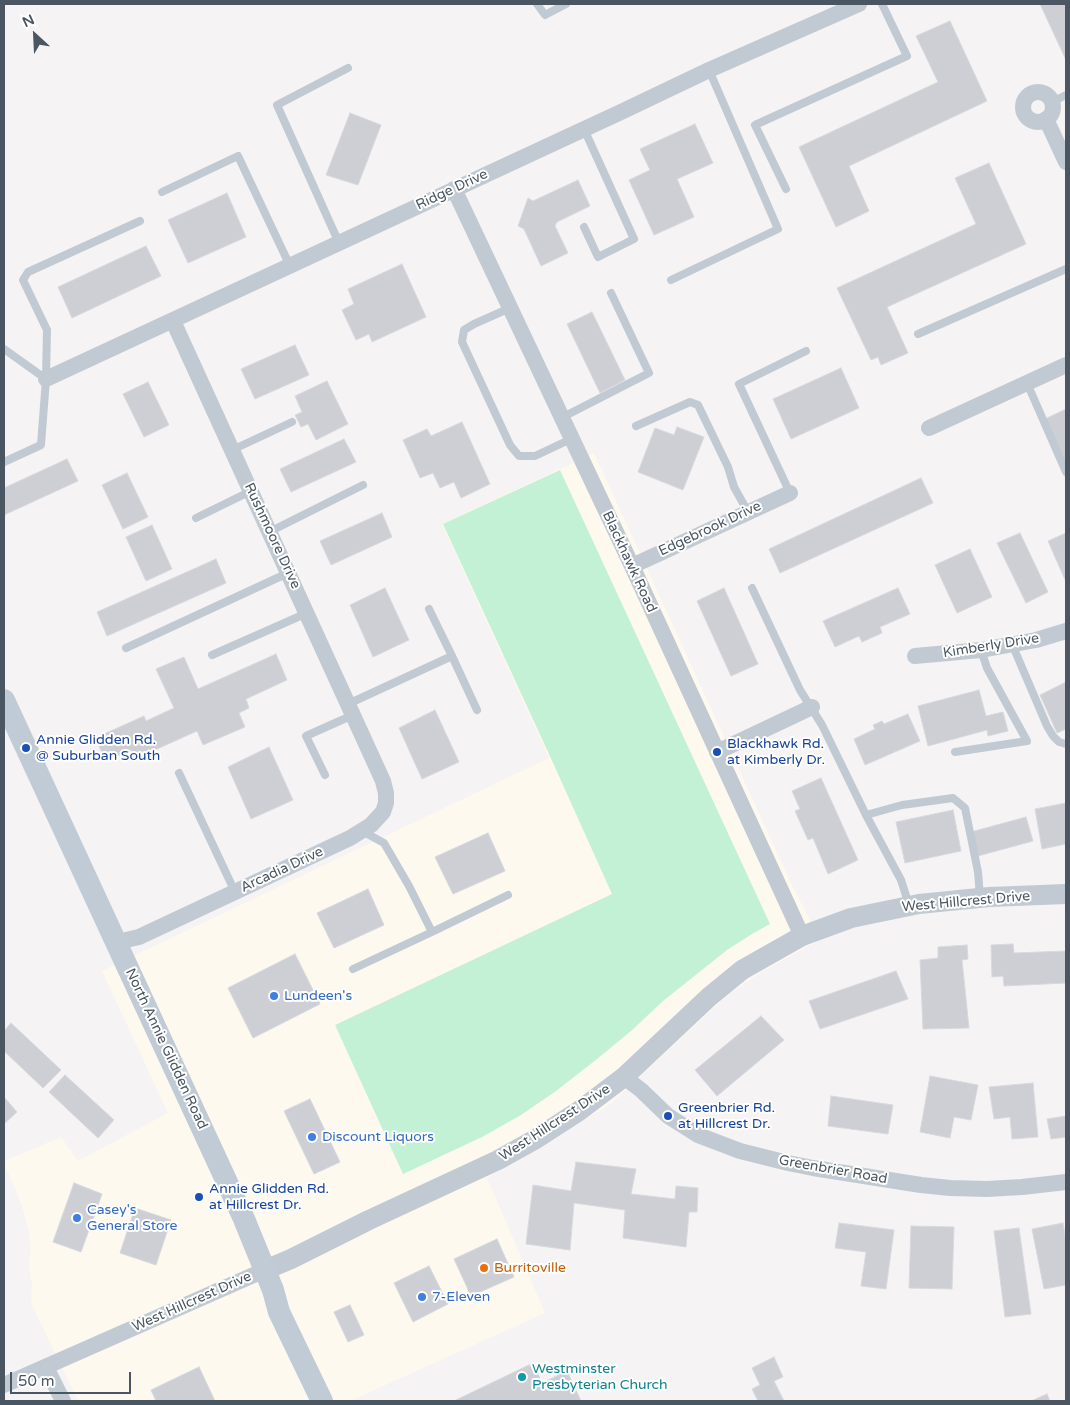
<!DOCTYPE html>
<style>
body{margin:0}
#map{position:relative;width:1070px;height:1405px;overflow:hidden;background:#f5f3f3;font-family:"Varela Round",sans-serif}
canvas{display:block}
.frame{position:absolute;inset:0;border:5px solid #4a5661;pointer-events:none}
.north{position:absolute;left:10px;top:10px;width:50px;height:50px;-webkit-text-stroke:4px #fff;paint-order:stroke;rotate:335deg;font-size:14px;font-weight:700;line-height:20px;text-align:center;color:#4a5661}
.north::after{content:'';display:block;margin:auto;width:18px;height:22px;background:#4a5661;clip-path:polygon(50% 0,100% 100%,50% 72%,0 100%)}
.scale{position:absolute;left:10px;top:1372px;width:121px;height:22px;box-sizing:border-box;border:2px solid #4a5661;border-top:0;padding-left:6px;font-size:15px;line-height:18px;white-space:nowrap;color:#4a5661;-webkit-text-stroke:4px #fff;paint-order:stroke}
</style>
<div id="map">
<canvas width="1070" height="1405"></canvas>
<div class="frame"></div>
<div class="north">N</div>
<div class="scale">50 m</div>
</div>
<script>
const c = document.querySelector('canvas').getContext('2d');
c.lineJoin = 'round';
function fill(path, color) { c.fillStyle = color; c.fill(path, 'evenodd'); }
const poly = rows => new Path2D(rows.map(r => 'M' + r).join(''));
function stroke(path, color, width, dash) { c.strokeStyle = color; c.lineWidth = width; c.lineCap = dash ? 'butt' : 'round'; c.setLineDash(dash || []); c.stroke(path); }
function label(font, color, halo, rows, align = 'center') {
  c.font = font + ' "Varela Round",sans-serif'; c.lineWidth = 4; c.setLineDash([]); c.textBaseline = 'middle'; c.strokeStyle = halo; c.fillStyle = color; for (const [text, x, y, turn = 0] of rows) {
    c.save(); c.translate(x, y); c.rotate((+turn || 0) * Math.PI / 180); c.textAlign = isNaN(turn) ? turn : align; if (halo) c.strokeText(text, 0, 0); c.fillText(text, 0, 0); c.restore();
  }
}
fill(poly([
 [594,453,790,881,820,940,761,972,729,994,609,1105,487,1178,545,1313,350,1401,78,1401,31,1303,32,1283,29,1265,31,1249,29,1231,22,1206,4,1163,4,1161,61,1137,78,1161,168,1113,102,971,549,758,442,524]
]), '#fdf9ef');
fill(poly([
 [560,470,770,924,752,934,727,950,663,1001,631,1031,597,1059,556,1091,521,1115,482,1137,403,1174,335,1025,612,894,554,765,443,524]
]), '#c3f1d5');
const building = poly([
 [1040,4,1066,4,1066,60,1040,4],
 [950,21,987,101,849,166,869,211,836,227,799,147,938,82,916,36,950,21],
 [350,113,381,125,358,185,326,175,350,113],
 [695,124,713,163,677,179,694,217,654,235,629,180,650,170,640,149,695,124],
 [989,163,1026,244,887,307,908,353,881,365,878,357,871,360,837,288,976,224,955,178,989,163],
 [578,180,590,206,557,222,555,226,568,253,541,266,524,229,518,226,528,198,533,201,578,180],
 [227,193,246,237,188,263,168,220,227,193],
 [146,246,161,276,72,318,58,287,146,246],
 [402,264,426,317,372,342,369,334,356,340,342,310,354,304,348,289,402,264],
 [592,312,625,380,600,393,567,324,592,312],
 [295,345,309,375,255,399,241,369,295,345],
 [841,368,859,408,791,439,773,399,841,368],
 [327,381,348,424,316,440,308,424,301,427,295,415,302,412,295,396,327,381],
 [148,382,169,425,144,437,123,394,148,382],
 [1066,409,1066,466,1045,419,1066,409],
 [462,422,490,484,461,498,454,482,440,488,433,473,420,478,403,440,427,429,431,436,462,422],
 [677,427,704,437,683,490,638,472,655,428,674,435,677,427],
 [344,439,356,462,291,492,280,469,344,439],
 [67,459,78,481,4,515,4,488,67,459],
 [127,473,148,517,123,529,102,485,127,473],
 [921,478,933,503,780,573,769,549,921,478],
 [382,513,392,537,331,565,320,541,382,513],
 [152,525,172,569,146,581,126,537,152,525],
 [1020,533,1048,592,1026,603,997,543,1020,533],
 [1066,533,1066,582,1048,541,1066,533],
 [970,549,992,597,957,613,935,565,970,549],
 [216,559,226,583,107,636,97,612,216,559],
 [385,588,409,640,373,657,350,605,385,588],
 [724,588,758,664,731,676,697,601,724,588],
 [898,588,910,614,880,627,882,633,862,642,859,636,835,647,823,621,898,588],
 [276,654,287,680,246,699,249,708,239,713,245,727,203,745,197,731,135,759,131,750,106,761,95,738,144,716,146,721,174,708,156,669,184,657,198,689,276,654],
 [1066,682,1066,729,1057,733,1040,695,1066,682],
 [979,690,986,716,1003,712,1008,731,988,736,987,730,928,746,918,706,979,690],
 [435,710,459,762,422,779,399,728,435,710],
 [908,714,920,741,865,765,854,739,875,729,873,725,882,721,884,724,908,714],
 [269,747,293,800,251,819,228,767,269,747],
 [821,778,858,860,828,874,813,838,808,840,795,811,800,809,792,791,821,778],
 [1066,803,1066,844,1042,849,1035,809,1066,803],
 [953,810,961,851,905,863,896,822,953,810],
 [1026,817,1033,841,978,856,971,832,1026,817],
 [488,833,505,871,453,894,435,857,488,833],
 [368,889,384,925,334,948,317,913,368,889],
 [1013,944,1014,953,1066,951,1066,983,1004,986,1003,976,992,977,991,945,1013,944],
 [967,945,968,959,962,960,969,1028,923,1029,920,960,938,958,938,947,967,945],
 [295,954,320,1004,253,1038,228,988,295,954],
 [896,971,908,999,820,1029,809,1001,896,971],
 [761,1016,784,1040,717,1096,695,1070,761,1016],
 [11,1023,61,1070,43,1088,4,1051,4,1031,11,1023],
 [65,1075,114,1120,98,1138,49,1092,65,1075],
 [930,1076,978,1085,971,1120,954,1117,950,1138,920,1132,930,1076],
 [1033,1083,1038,1137,1012,1139,1010,1117,994,1119,989,1087,1033,1083],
 [831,1096,893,1105,888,1134,828,1126,831,1096],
 [4,1097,17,1112,4,1124,4,1097],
 [310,1099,340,1162,314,1174,284,1111,310,1099],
 [1066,1116,1066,1137,1051,1139,1047,1119,1066,1116],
 [576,1162,636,1169,631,1194,675,1199,676,1186,698,1188,697,1212,689,1212,686,1247,623,1238,625,1210,574,1203,570,1250,526,1244,533,1185,571,1191,576,1162],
 [74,1183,102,1194,81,1252,53,1242,74,1183],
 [135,1208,171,1220,156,1265,120,1253,135,1208],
 [839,1223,894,1230,886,1289,861,1286,866,1252,835,1248,839,1223],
 [1063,1223,1066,1241,1066,1285,1044,1289,1032,1229,1063,1223],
 [911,1226,954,1227,952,1289,909,1288,911,1226],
 [1019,1228,1031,1314,1005,1317,994,1231,1019,1228],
 [497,1239,514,1277,471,1296,454,1259,497,1239],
 [429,1266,448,1304,413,1322,394,1283,429,1266],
 [350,1305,364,1335,348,1342,334,1312,350,1305],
 [774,1357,783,1377,774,1381,784,1401,758,1401,752,1389,760,1385,752,1368,774,1357],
 [533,1363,542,1383,567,1371,581,1401,456,1401,456,1400,533,1363],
 [199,1367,215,1401,156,1401,151,1390,199,1367],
 [1047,1394,1050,1401,1031,1401,1047,1394]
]);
fill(building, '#cdcfd5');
stroke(building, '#d7d9de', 1);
stroke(poly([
 [537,4,545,15,566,4],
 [1052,102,1066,95],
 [786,189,755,125,907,56,882,4],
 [162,192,238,156,290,266],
 [584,227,598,257,634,239,584,129],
 [339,243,277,105,348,68],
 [671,280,778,229,709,70],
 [510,308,474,324,464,330,462,342,510,445,519,456,535,456,571,439],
 [918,334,1066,269],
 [4,349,46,379],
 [1027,383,1066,472],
 [561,418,649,373,611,293],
 [636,426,690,402,698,405,728,467,734,487,748,512],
 [232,450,292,422],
 [4,461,4,462,41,445,46,379,47,330,23,280,28,272,140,221],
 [790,493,739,384,806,351],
 [196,518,251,491],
 [269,532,363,485],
 [752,588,800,690,822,725,866,815,901,880,909,905],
 [1012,644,1047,726,1053,736,1059,742,1066,744],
 [126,648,288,573],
 [212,655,307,613],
 [452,656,477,710],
 [348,704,452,656,429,609],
 [955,752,1027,741,987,668,981,650],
 [179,773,235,892],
 [325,775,306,736,353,715],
 [866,815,902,805,953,798,965,808,978,872,980,897],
 [362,831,384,843,409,886,432,932,508,895],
 [353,969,432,932]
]), '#c1cad2', 8);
stroke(poly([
 '1023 107a15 15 0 1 1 30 0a15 15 0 1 1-30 0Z',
 [1046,119,1066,162],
 [454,189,632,566,802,936],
 [46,379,621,112,709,70,859,4],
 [929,428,1066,365],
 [632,566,790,493],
 [915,656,981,650,1036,640,1066,631],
 [717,752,812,707],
 [117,942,139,937,350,838,371,825,383,812,386,803,386,793,383,781,173,321],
 [624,1077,641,1090,668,1116,698,1135,740,1151,788,1163,813,1168,921,1185,950,1188,987,1189,1022,1187,1066,1182],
 [46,1367,63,1401],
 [4,1385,265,1270]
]), '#c1cad2', 16);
stroke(poly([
 [265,1270,291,1259,369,1220,498,1160,534,1140,579,1111,624,1077,709,997,742,970,802,936,851,918,919,904,989,897,1066,894]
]), '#c1cad2', 20);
stroke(poly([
 [4,700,244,1219,273,1290,279,1312,322,1401]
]), '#c1cbd6', 22);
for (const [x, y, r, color] of [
 [26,748,5,"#1a4fb4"],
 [717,752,5,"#1a4fb4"],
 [274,996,5,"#3f7fe0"],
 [668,1116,5,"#1a4fb4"],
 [312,1137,5,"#3f7fe0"],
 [199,1197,5,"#1a4fb4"],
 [77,1218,5,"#3f7fe0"],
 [484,1268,5,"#e8710a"],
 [422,1297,5,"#3f7fe0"],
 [522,1377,5,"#0f9aa8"]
]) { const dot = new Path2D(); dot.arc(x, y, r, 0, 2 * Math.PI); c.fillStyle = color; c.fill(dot); stroke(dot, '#fff', 2); }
label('14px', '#4a5661', '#fff', [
 ["Ridge Drive",452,190,-25],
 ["Edgebrook Drive",710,529,-25],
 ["Rushmoore Drive",272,536,65],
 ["Blackhawk Road",629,562,65],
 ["Kimberly Drive",991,646,-9],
 ["Arcadia Drive",282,870,-25],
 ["West Hillcrest Drive",966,902,-5],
 ["North Annie Glidden Road",166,1049,65],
 ["West Hillcrest Drive",555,1123,-33],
 ["Greenbrier Road",833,1170,10],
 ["West Hillcrest Drive",192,1302,-24]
]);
label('14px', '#164399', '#fff', [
 ["Annie Glidden Rd.",36,740],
 ["@ Suburban South",36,756],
 ["Blackhawk Rd.",727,744],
 ["at Kimberly Dr.",727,760],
 ["Greenbrier Rd.",678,1108],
 ["at Hillcrest Dr.",678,1124],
 ["Annie Glidden Rd.",209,1189],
 ["at Hillcrest Dr.",209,1205]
], 'left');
label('14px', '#366cbe', '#fff', [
 ["Lundeen's",284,996],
 ["Discount Liquors",322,1137],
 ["Casey's",87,1210],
 ["General Store",87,1226],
 ["7-Eleven",432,1297]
], 'left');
label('14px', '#c56008', '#fff', [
 ["Burritoville",494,1268]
], 'left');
label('14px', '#0d838f', '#fff', [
 ["Westminster",532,1369],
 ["Presbyterian Church",532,1385]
], 'left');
</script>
